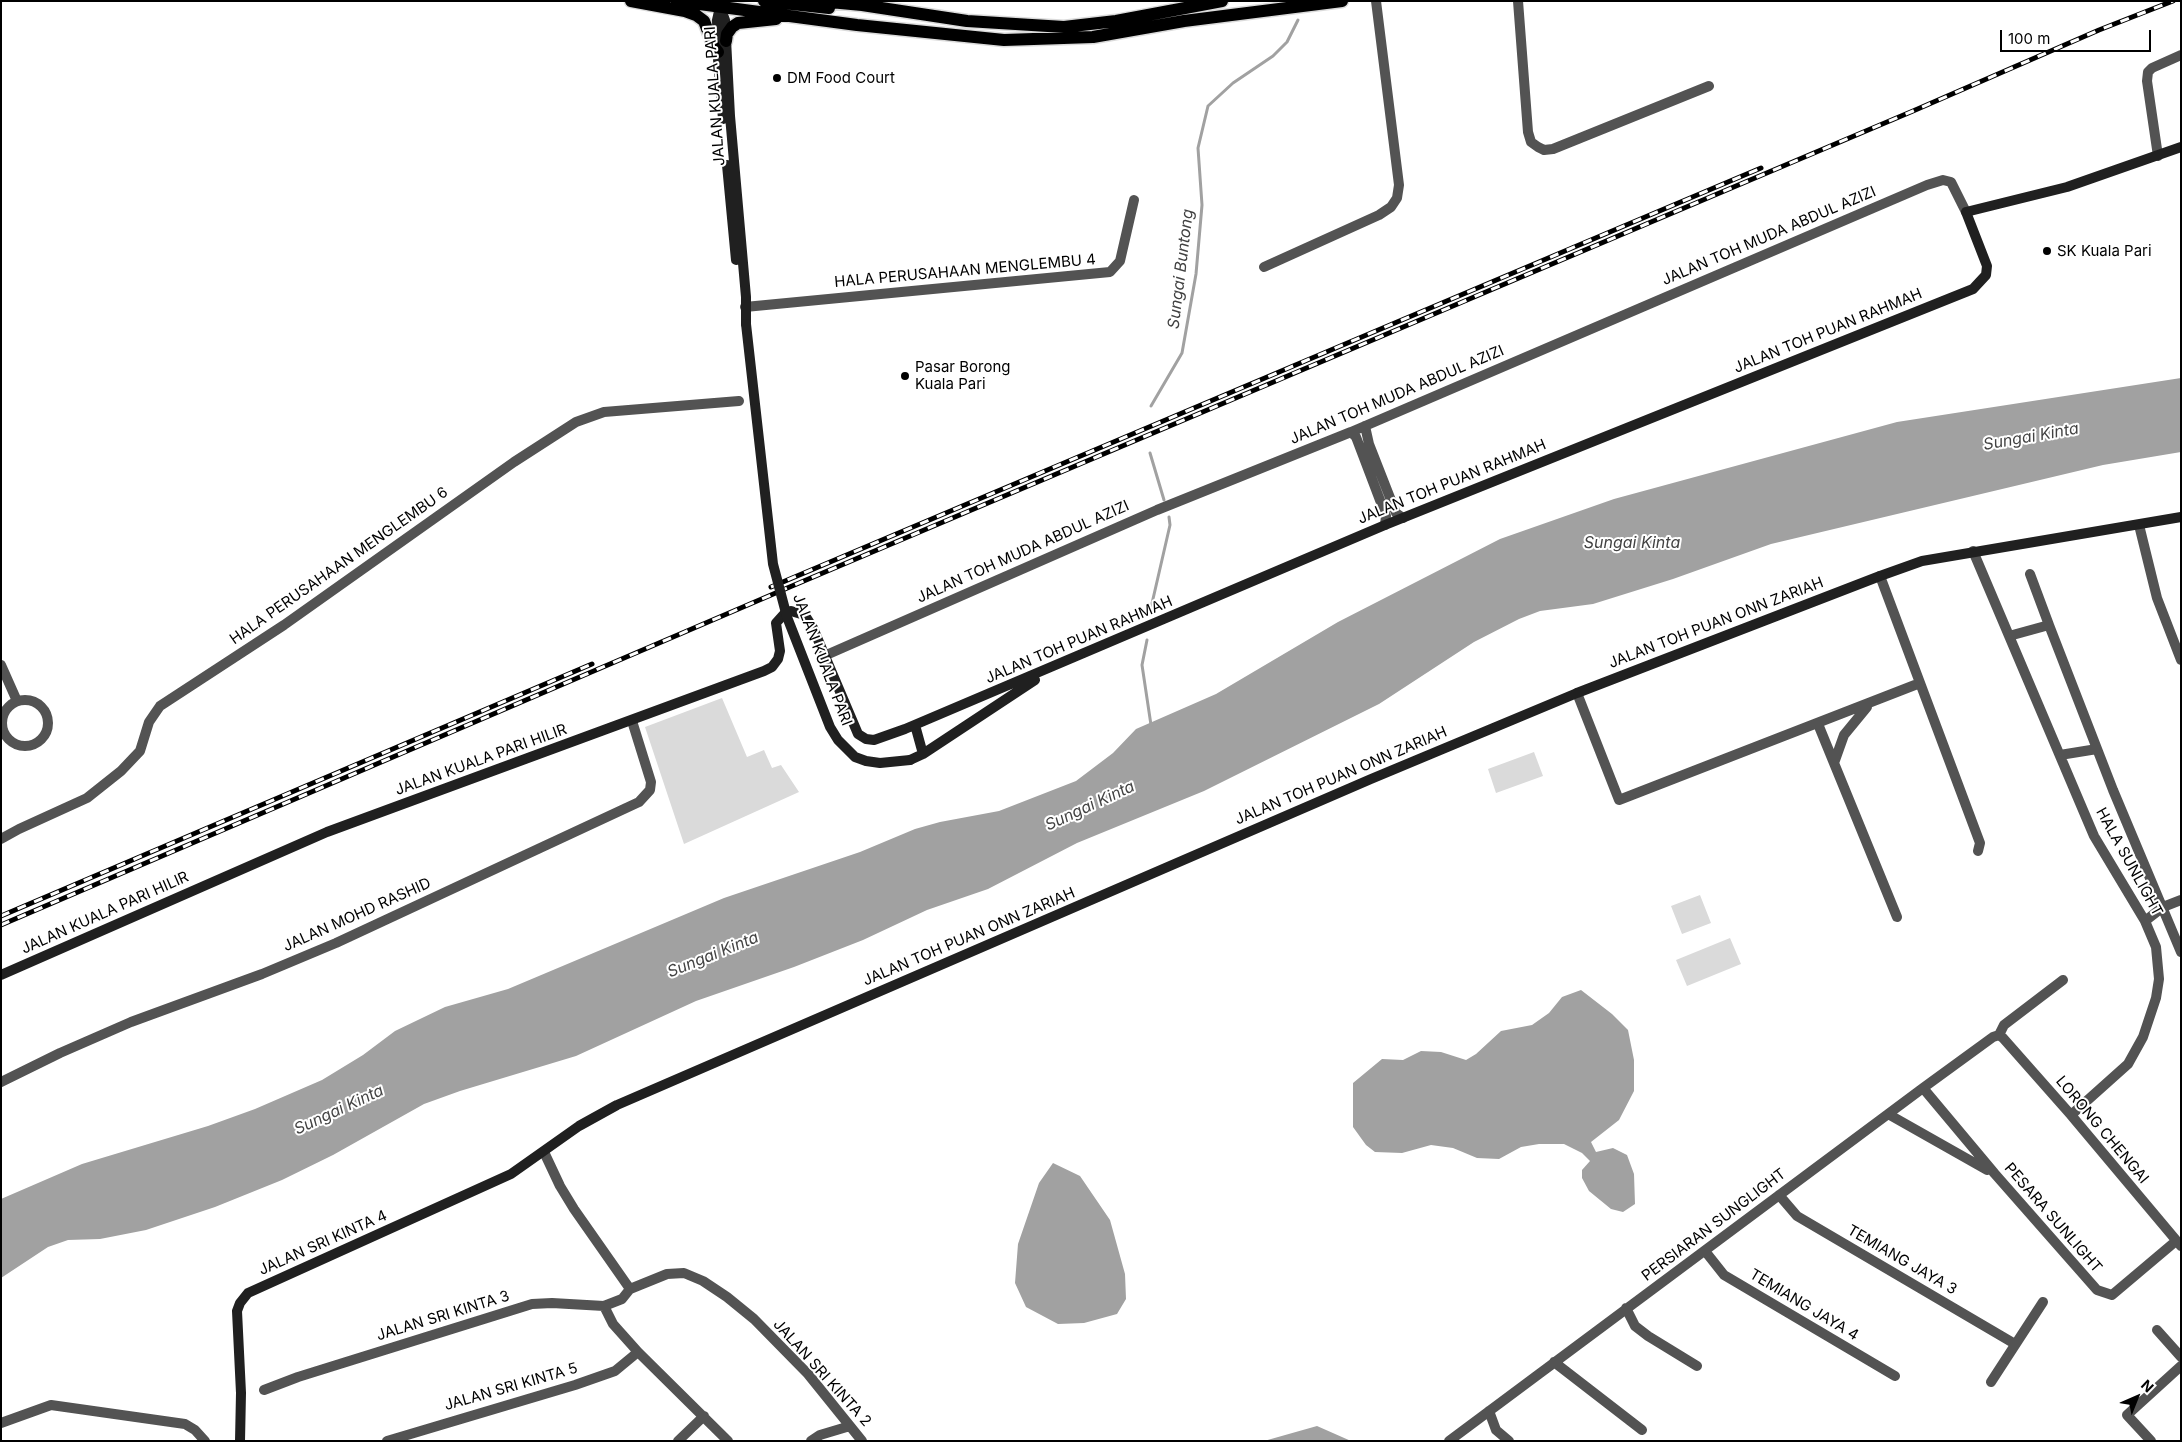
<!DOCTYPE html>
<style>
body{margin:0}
#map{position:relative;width:2182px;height:1442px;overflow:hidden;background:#fff;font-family:Inter,sans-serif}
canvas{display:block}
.frame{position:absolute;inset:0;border:2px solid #000;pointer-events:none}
.north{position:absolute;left:2112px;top:1372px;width:50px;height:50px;-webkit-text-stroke:4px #fff;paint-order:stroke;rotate:44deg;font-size:14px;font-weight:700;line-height:20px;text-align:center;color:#000}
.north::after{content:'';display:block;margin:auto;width:18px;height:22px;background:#000;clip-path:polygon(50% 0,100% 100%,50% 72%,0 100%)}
.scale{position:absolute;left:2000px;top:30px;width:151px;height:22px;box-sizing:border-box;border:2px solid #000;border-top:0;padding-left:6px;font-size:15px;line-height:18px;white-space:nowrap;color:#000;-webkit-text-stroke:4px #fff;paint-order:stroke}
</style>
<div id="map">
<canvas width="2182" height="1442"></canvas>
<div class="frame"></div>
<div class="north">N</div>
<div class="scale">100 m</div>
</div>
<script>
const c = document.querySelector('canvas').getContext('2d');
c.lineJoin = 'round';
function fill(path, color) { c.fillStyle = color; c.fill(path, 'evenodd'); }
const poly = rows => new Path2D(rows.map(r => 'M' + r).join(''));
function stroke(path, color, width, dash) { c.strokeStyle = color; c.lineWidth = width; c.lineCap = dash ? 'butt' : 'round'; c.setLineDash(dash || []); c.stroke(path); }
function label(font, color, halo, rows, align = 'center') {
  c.font = font + ' Inter,sans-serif'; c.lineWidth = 4; c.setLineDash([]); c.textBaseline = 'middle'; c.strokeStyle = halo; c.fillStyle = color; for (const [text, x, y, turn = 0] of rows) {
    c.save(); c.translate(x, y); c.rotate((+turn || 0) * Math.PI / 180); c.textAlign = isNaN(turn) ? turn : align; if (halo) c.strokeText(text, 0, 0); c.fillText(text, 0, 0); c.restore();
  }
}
fill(poly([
 [722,698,747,757,764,750,772,768,781,765,799,792,684,844,645,727],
 [1534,752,1543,776,1496,793,1488,769],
 [1700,895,1711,923,1682,934,1671,906],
 [1730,938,1741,964,1687,986,1676,960]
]), '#dadada');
fill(poly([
 [2181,378,2181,452,2103,465,1771,544,1673,579,1593,604,1540,611,1519,619,1474,642,1379,704,1204,791,1077,843,988,889,927,910,863,940,794,967,696,1001,576,1056,460,1091,424,1104,333,1155,282,1180,215,1207,146,1230,100,1239,68,1240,48,1247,1,1278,1,1199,82,1164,208,1126,255,1109,322,1080,363,1055,395,1031,445,1007,508,989,724,898,860,852,915,829,940,822,999,811,1076,781,1113,753,1136,729,1216,694,1338,622,1500,539,1614,499,1897,422],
 [1581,990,1612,1014,1628,1030,1634,1060,1634,1091,1619,1120,1591,1142,1596,1152,1613,1148,1627,1155,1634,1174,1635,1204,1623,1212,1611,1209,1589,1191,1582,1178,1582,1170,1590,1161,1582,1153,1564,1144,1539,1144,1521,1147,1499,1159,1477,1158,1453,1148,1431,1145,1402,1153,1375,1152,1366,1145,1353,1127,1353,1083,1382,1059,1403,1060,1421,1051,1441,1052,1466,1060,1476,1054,1501,1031,1532,1025,1549,1013,1562,997],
 [1053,1163,1080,1176,1110,1220,1125,1274,1126,1299,1117,1314,1084,1323,1058,1324,1026,1307,1015,1283,1018,1244,1039,1183],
 [1317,1426,1351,1441,1264,1441]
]), '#a1a1a1');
stroke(poly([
 [1151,406,1182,353,1196,274,1202,205,1198,148,1208,106,1233,83,1273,56,1287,42,1298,20],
 [1150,453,1164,500],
 [1150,612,1170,525,1169,517],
 [1147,640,1142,665,1151,725]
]), '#a1a1a1', 3);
const primary = poly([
 [631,1,685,11,696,15,704,21,714,47,718,52],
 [677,1,857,25,1004,40,1093,37,1184,21,1342,1],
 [764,1,829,8],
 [819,1,862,5,967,21,1064,27,1116,21,1222,1],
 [726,41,727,34,732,27,738,23,776,19]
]);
stroke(primary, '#dbdbdb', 15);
stroke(poly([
 [1518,1,1528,132,1531,142,1538,147,1544,150,1553,149,1709,86],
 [2158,156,2147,81,2148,72,2152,68,2181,55],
 [1264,267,1379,215,1391,207,1397,198,1399,185,1376,1],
 [745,307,1110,272,1120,261,1134,200],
 [1365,426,1369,444,1396,513,1403,518],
 [1351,432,1356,437,1386,516,1385,525],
 [2139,525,2157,598,2181,660],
 [1973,551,2094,836,2145,921,2156,947,2159,979,2156,998,2143,1037,2128,1064,2071,1115],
 [1880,576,1980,843,1978,851],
 [2049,625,2113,790,2181,952],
 [2009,636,2049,625,2030,574],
 [824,656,1157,510,1351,432,1927,185,1943,180,1951,182,1966,212],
 [1,665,17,701],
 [1577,693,1619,800,1920,683],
 '2 723a23 23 0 1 1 46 0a23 23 0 1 1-46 0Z',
 [1818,724,1897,917],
 [2060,755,2097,749],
 [1834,763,1844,735,1867,707],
 [1,839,19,829,87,798,121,771,140,751,149,722,160,706,284,625,514,462,576,422,604,412,739,401],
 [2145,921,2163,907,2181,900],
 [1999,1035,2003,1038,2071,1115,2181,1246],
 [1999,1035,2004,1025,2063,980],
 [1,1082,60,1053,131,1022,262,974,336,943,639,802,650,790,651,782,632,721],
 [1923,1088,1995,1174,2097,1290,2112,1295,2176,1241],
 [1888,1114,1987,1170],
 [544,1152,560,1186,574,1209,630,1289],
 [1779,1195,1797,1216,2015,1344],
 [1705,1251,1724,1275,1895,1376],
 [630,1289,667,1274,684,1273,703,1281,727,1297,754,1319,808,1374,862,1441],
 [604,1306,613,1324,638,1352,728,1441],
 [1626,1308,1635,1326,1648,1336,1697,1366],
 [2157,1330,2181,1357],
 [1554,1362,1642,1430],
 [1991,1382,2043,1302],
 [264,1390,298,1377,532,1304,552,1303,604,1306,622,1299,630,1289],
 [1489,1411,1496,1430,1509,1441],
 [1,1423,51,1405,185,1424,195,1430,205,1441],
 [387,1441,575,1385,615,1371,638,1352],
 [678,1441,704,1416],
 [811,1441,820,1435,850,1426],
 [1449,1441,1923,1088,1993,1037,1999,1035],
 [2151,1441,2127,1415,2181,1366]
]), '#535353', 10);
stroke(poly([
 [720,7,725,20,730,116,746,297,746,324],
 [720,7,717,20,718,59,723,119],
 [727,165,736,260],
 [915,725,923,754],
 [910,760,923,754,1035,680],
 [1,975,327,832,764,671,772,667,778,659,780,651,776,623,785,613,791,611,801,614,806,617,813,628,858,734,866,739,874,740,905,729,1385,525,1973,289,1986,275,1987,266,1966,212,2067,187,2181,147],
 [240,1441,241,1393,237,1311,240,1303,248,1293,511,1174,579,1126,617,1105,1371,779,1577,693,1880,576,1922,561,2181,517]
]), '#202020', 10);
stroke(primary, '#000', 12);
const rail = poly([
 [771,587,1761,168],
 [1,916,592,664],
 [1,925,792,586,1913,111,2099,30,2173,1]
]);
stroke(rail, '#000', 5);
stroke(rail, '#fff', 3, [9]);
stroke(poly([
 [746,324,773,564,787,617,830,727,838,740,855,757,866,761,880,763,910,760]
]), '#202020', 10);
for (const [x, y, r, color] of [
 [777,78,5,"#000"],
 [2047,251,5,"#000"],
 [905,376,5,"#000"]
]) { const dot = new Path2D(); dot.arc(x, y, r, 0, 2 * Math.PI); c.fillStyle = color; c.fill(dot); stroke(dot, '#fff', 2); }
label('15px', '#000', '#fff', [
 ["DM Food Court",787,78],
 ["SK Kuala Pari",2057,251],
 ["Pasar Borong",915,367],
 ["Kuala Pari",915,384]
], 'left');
label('15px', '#000', '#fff', [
 ["JALAN KUALA PARI",715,96,-94],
 ["JALAN TOH MUDA ABDUL AZIZI",1769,236,-23],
 ["HALA PERUSAHAAN MENGLEMBU 4",965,271,-5],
 ["JALAN TOH PUAN RAHMAH",1828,331,-22],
 ["JALAN TOH MUDA ABDUL AZIZI",1397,395,-23],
 ["JALAN TOH PUAN RAHMAH",1452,482,-22],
 ["JALAN TOH MUDA ABDUL AZIZI",1023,552,-24],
 ["HALA PERUSAHAAN MENGLEMBU 6",339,566,-35],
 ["JALAN TOH PUAN ONN ZARIAH",1716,623,-21],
 ["JALAN TOH PUAN RAHMAH",1079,640,-23],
 ["JALAN KUALA PARI",822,660,69],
 ["JALAN KUALA PARI HILIR",481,760,-20],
 ["JALAN TOH PUAN ONN ZARIAH",1341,776,-23],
 ["HALA SUNLIGHT",2129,862,61],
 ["JALAN KUALA PARI HILIR",105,913,-24],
 ["JALAN MOHD RASHID",357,915,-24],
 ["JALAN TOH PUAN ONN ZARIAH",969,937,-23],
 ["LORONG CHENGAI",2102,1130,50],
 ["PESARA SUNLIGHT",2053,1218,49],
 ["PERSIARAN SUNGLIGHT",1714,1225,-37],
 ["JALAN SRI KINTA 4",323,1243,-24],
 ["TEMIANG JAYA 3",1902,1260,30],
 ["TEMIANG JAYA 4",1804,1305,31],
 ["JALAN SRI KINTA 3",443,1316,-17],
 ["JALAN SRI KINTA 2",822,1373,48],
 ["JALAN SRI KINTA 5",511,1387,-16]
]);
label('italic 16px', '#424242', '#fff', [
 ["Sungai Buntong",1181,269,-83],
 ["Sungai Kinta",2031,437,-10],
 ["Sungai Kinta",1632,543],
 ["Sungai Kinta",1090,806,-25],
 ["Sungai Kinta",713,955,-22],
 ["Sungai Kinta",339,1110,-25]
]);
</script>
